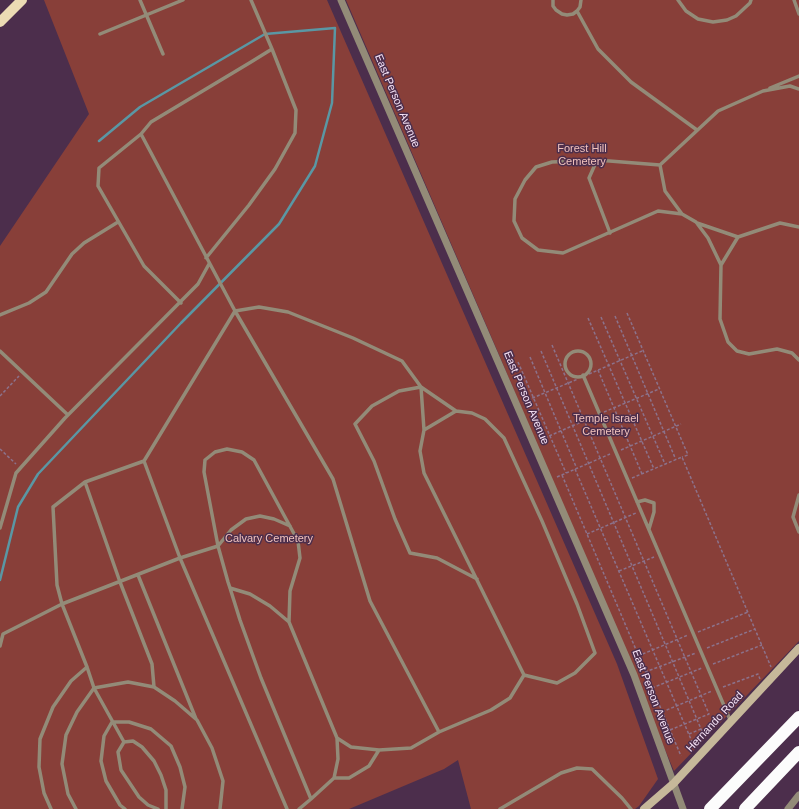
<!DOCTYPE html>
<style>
body{margin:0}
canvas{display:block;background:#4c2e4c}
</style>
<canvas width="799" height="809"></canvas>
<script>
const c = document.querySelector('canvas').getContext('2d');
c.lineJoin = 'round';
function fill(path, color) { c.fillStyle = color; c.fill(path, 'evenodd'); }
const poly = rows => new Path2D(rows.map(r => 'M' + r).join(''));
function stroke(path, color, width, dash) { c.strokeStyle = color; c.lineWidth = width; c.lineCap = dash ? 'butt' : 'round'; c.setLineDash(dash || []); c.stroke(path); }
function label(font, color, halo, rows, align = 'center') {
  c.font = font + ' Arial,sans-serif'; c.lineWidth = 3; c.setLineDash([]); c.textBaseline = 'middle'; c.strokeStyle = halo; c.fillStyle = color; for (const [text, x, y, turn = 0] of rows) {
    c.save(); c.translate(x, y); c.rotate((+turn || 0) * Math.PI / 180); c.textAlign = isNaN(turn) ? turn : align; if (halo) c.strokeText(text, 0, 0); c.fillText(text, 0, 0); c.restore();
  }
}
fill(poly([
 [44,0,327,0,617,664,658,779,639,806,635,809,471,809,458,760,444,769,349,809,0,809,0,246,89,114],
 [346,0,799,0,799,641,674,771,500,357]
]), '#883f39');
stroke(poly([
 [0,580,18,507,38,474,181,323,279,224,315,166,332,103,335,28,265,34,140,107,99,141]
]), '#5a97a4', 2.5);
stroke(poly([
 [627,313,688,455,682,457],
 [615,316,676,460],
 [601,317,665,464],
 [588,318,654,469],
 [552,345,709,714,670,730],
 [541,351,704,736],
 [530,357,577,469],
 [518,362,566,473],
 [598,370,642,474],
 [589,374,642,351],
 [0,396,19,376],
 [523,402,578,379],
 [604,412,659,389],
 [540,440,595,416],
 [0,449,16,464],
 [621,450,681,424],
 [575,469,693,744],
 [562,475,681,756],
 [557,477,610,454],
 [632,478,682,457,771,667],
 [587,534,636,513],
 [619,571,654,557],
 [698,632,748,612],
 [707,648,755,629],
 [638,656,688,635],
 [713,664,762,645],
 [645,672,696,653],
 [723,687,758,674,760,679],
 [652,688,702,668],
 [662,712,712,691],
 [689,734,701,729]
]), '#8c728b', 1.5, [3, 2]);
stroke(poly([
 [140,0,163,54],
 [553,0,553,6,556,10,562,14,567,15,573,14,577,11,580,7,581,0],
 [678,0,686,11,698,19,713,22,727,20,736,16,750,3,751,0],
 [794,0,799,14],
 [577,11,598,49,631,82,697,130],
 [100,34,183,0],
 [770,88,799,76],
 [799,89,790,86,763,91,718,111,660,165,665,191,682,214,696,222,708,238,721,265,720,319,728,342,737,351,749,354,777,349,792,353,799,360],
 [141,134,151,122,251,62,272,49,251,0],
 [597,160,589,178,610,233],
 [660,165,597,160,552,162,536,167,525,180,515,199,514,221,522,238,538,250,563,253,658,211,682,214],
 [697,223,738,237,780,223,799,227],
 [206,258,249,205,275,169,295,133,296,110,272,49],
 [721,265,738,237],
 [181,303,144,266,98,186,99,168,141,134,235,311,259,307,288,312,353,338,402,361,421,387,456,411],
 [0,315,29,303,46,292,72,254,84,243,118,222],
 [0,351,68,415],
 '565 364a13 13 0 1 1 26 0a13 13 0 1 1-26 0Z',
 [583,375,731,722],
 [424,430,421,387,399,391,372,406,355,424,374,461,395,519,410,553,437,558,477,579],
 [144,461,235,311,333,479,370,601,439,732,411,748,379,750,351,747,337,738],
 [85,482,120,582,152,664,154,687],
 [799,495,793,517,799,532],
 [637,502,645,500,654,503,654,512,649,529],
 [0,528,16,473,65,418,198,284,209,264],
 [138,575,196,719],
 [230,588,250,594,270,606,289,622,337,738,338,759,334,778,311,799,261,678,240,620,230,588,228,582,218,546,204,472,205,460,215,452,227,449,242,452,254,460,298,541,300,558,290,591,289,622],
 [0,646,3,634,62,604,180,558,218,546,231,530,246,519,260,516,274,519,290,526],
 [439,732,491,710,510,698,524,675,557,683,575,673,595,653,577,604,542,521,504,438,485,419,472,413,456,411,424,430,420,451,424,473,524,675],
 [124,742,94,688,87,667,62,604,57,585,53,507,85,482,144,461,180,558,287,809],
 [124,742,133,741,142,747,154,761,161,775,166,790,166,809],
 [124,742,118,752,121,770,139,797,148,805,158,809],
 [334,778,349,778,369,766,379,750],
 [51,809,44,793,39,767,40,739,53,707,71,681,87,667],
 [76,809,68,794,62,764,66,735,77,712,94,688,128,682,154,687,175,701,197,720,212,748,223,781,220,809],
 [125,809,120,805,106,781,101,761,104,736,112,722,129,722,151,729,171,746,180,767,185,787,182,809],
 [299,809,311,799],
 [500,809,561,773,577,768,592,769,622,798,631,809]
]), '#938b78', 3.5);
stroke(poly([
 [341,0,634,675,683,809],
 [788,809,799,795]
]), '#938b78', 7);
stroke(poly([
 [644,809,674,783,799,648]
]), '#c6b89a', 8);
stroke(poly([
 [0,22,22,0]
]), '#ecdbb4', 10);
stroke(poly([
 [710,809,799,717],
 [745,809,799,752]
]), '#fcfcfc', 12);
label('11px', '#f8e5f7', '#4c2e4c', [
 ["East Person Avenue",397,101,67],
 ["East Person Avenue",526,398,67],
 ["East Person Avenue",653,697,69],
 ["Hernando Road",715,722,-47]
]);
label('11px', '#f2c3bd', '#4c2e4c', [
 ["Forest Hill",582,149],
 ["Cemetery",582,162],
 ["Temple Israel",606,419],
 ["Cemetery",606,432],
 ["Calvary Cemetery",269,539]
]);
</script>
